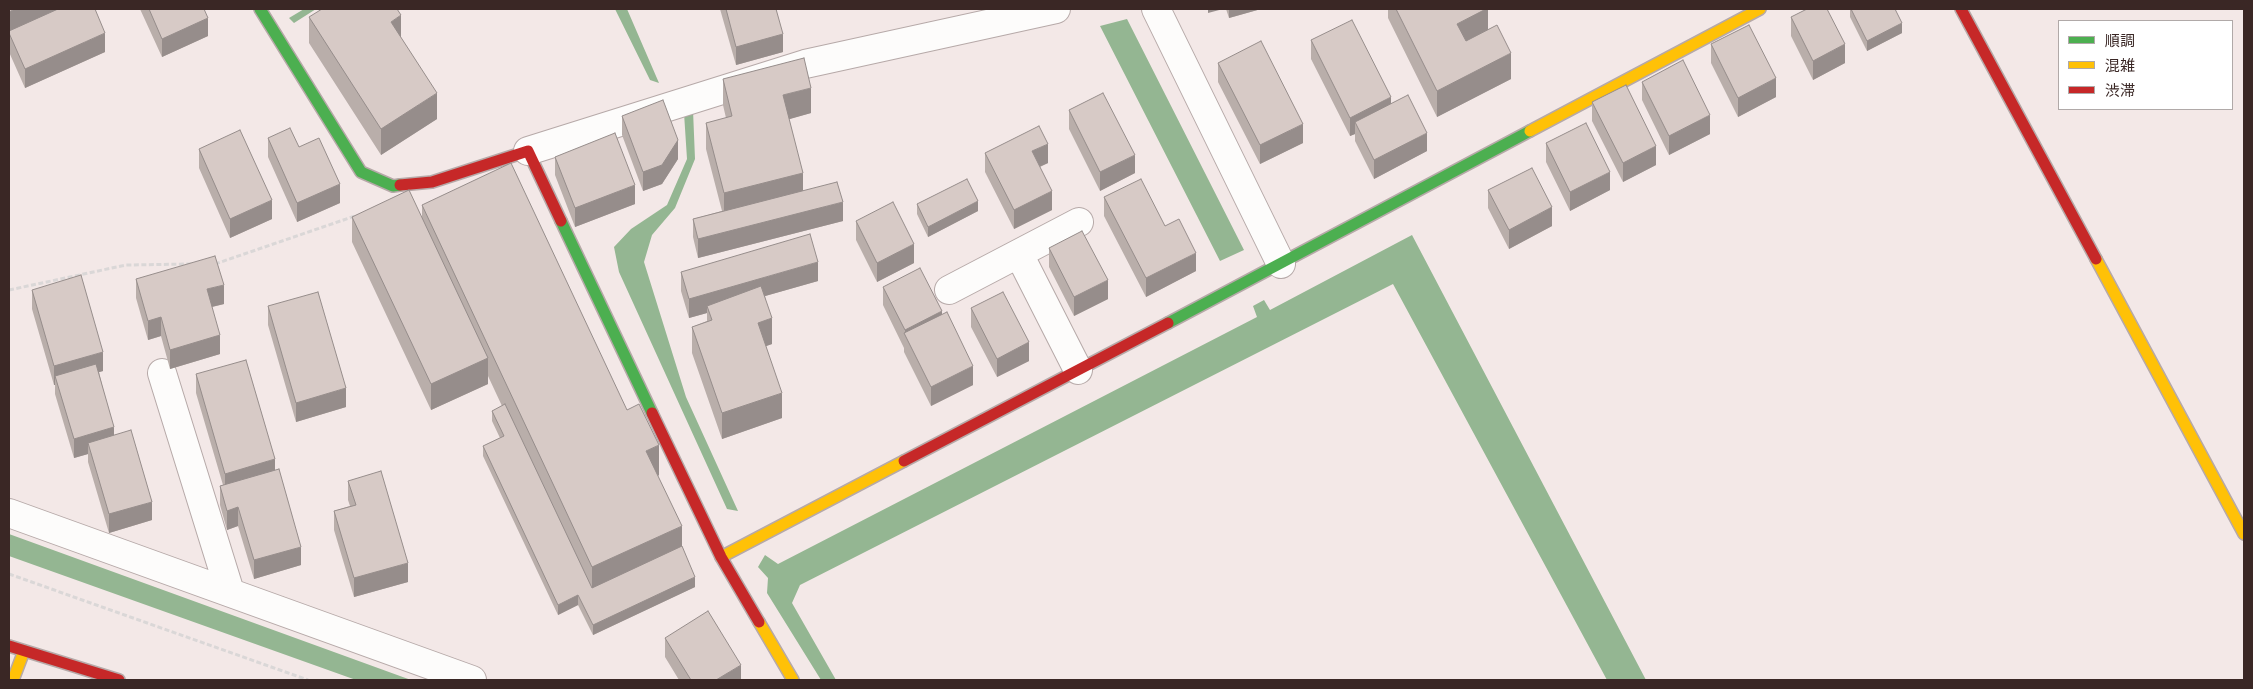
<!DOCTYPE html>
<meta charset="utf-8">
<style>
body{margin:0}
#map{position:relative;width:2253px;height:689px;overflow:hidden;background:#f3e8e7;font-family:"DM Sans","Noto Sans JP",sans-serif}
canvas{display:block}
.frame{position:absolute;inset:0;border:10px solid #3a2725;pointer-events:none}
.legend{position:absolute;left:2058px;top:20px;width:175px;height:90px;box-sizing:border-box;background:#fff;border:1px solid #b0a9a8;margin:0;padding:6px 9px;list-style:none;font-size:15px;color:#3a2725}
.legend li{display:flex;align-items:center;gap:10px;height:25px}
.legend b{width:25px;border:1px solid #b0a9a8}
</style>
<div id="map">
<canvas width="2253" height="689"></canvas>
<div class="frame"></div>
<ul class="legend">
<li><b style="height:6px;background:#4caf50"></b>順調</li>
<li><b style="height:6px;background:#ffc107"></b>混雑</li>
<li><b style="height:6px;background:#c62828"></b>渋滞</li>
</ul>
</div>
<script>
const c = document.querySelector('canvas').getContext('2d');
c.lineJoin = 'round';
function fill(path, color) { c.fillStyle = color; c.fill(path, 'evenodd'); }
const poly = rows => new Path2D(rows.map(r => 'M' + r).join(''));
function stroke(path, color, width, dash) { c.strokeStyle = color; c.lineWidth = width; c.lineCap = dash ? 'butt' : 'round'; c.setLineDash(dash || []); c.stroke(path); }
fill(poly([
 [304,9,316,9,294,23,289,18],
 [615,9,627,9,659,83,650,80],
 [1127,19,1244,250,1220,261,1100,26],
 [693,110,695,159,675,208,652,235,644,262,686,397,738,511,727,509,619,272,614,247,631,229,667,205,687,159,684,113],
 [1412,235,1646,680,1607,680,1393,284,800,585,792,603,836,680,821,680,767,593,768,578,758,567,765,555,778,564,1257,317,1253,306,1264,300,1270,310],
 [9,534,411,680,356,680,9,556]
]), '#94b692');
const street = poly([
 [1156,9,1281,264],
 [528,151,805,64,1056,9],
 [1019,254,1078,370],
 [949,290,1079,222],
 [162,373,230,592],
 [9,513,472,680]
]);
const fast = poly([
 [260,9,361,172,393,186,400,185],
 [561,221,652,413],
 [1168,323,1530,131]
]);
const slow = poly([
 [1530,131,1760,9],
 [2096,259,2244,534],
 [721,557,904,461],
 [759,622,793,680],
 [13,680,24,651]
]);
const jam = poly([
 [1961,9,2096,259],
 [400,185,432,182,528,151,561,221],
 [652,413,721,557,759,622],
 [904,461,1168,323],
 [9,646,119,680]
]);
stroke(street, '#b6a9a8', 30);
stroke(fast, '#b6a9a8', 14);
stroke(slow, '#b6a9a8', 14);
stroke(jam, '#b6a9a8', 14);
stroke(poly([
 [215,264,355,216],
 [9,290,126,265,191,264],
 [9,574,308,680]
]), '#dad7d7', 3, [5, 2.5]);
stroke(street, '#fdfcfb', 28);
stroke(fast, '#4caf50', 11);
stroke(slow, '#ffc107', 11);
stroke(jam, '#c62828', 11);
fill(poly([
 [9,9,105,52,25,88,9,52],
 [140,9,204,9,208,36,162,57],
 [720,9,776,9,783,52,736,65],
 [1226,9,1261,9,1229,18],
 [1388,9,1488,9,1488,29,1511,79,1437,117,1388,18],
 [1850,9,1895,9,1902,33,1867,51,1850,17],
 [309,17,437,119,381,155,309,43],
 [1791,17,1845,63,1813,80,1791,36],
 [1311,40,1391,104,1427,151,1374,179,1355,141,1355,134,1350,136,1311,59],
 [1711,44,1776,97,1738,117,1711,63],
 [1218,63,1303,143,1260,164,1218,82],
 [723,79,811,113,789,119,803,190,843,221,698,258,693,237,693,219,722,211,706,149,706,123,726,118,723,105],
 [1642,82,1710,134,1669,155,1642,100],
 [1592,102,1656,165,1623,182,1592,121],
 [1069,110,1135,173,1100,191,1069,129],
 [622,116,678,159,662,184,643,191,622,135],
 [268,138,299,147,340,203,297,222,268,157],
 [1546,143,1610,190,1570,211,1546,162],
 [199,149,272,219,230,238,199,168],
 [985,153,1048,163,1040,167,1052,210,1014,229,985,172],
 [555,157,635,204,575,227,555,175],
 [1488,190,1552,226,1509,249,1488,208],
 [1104,197,1165,226,1196,271,1146,297,1104,216],
 [917,204,978,211,928,237,917,214],
 [422,205,627,410,659,475,658,476,695,587,593,635,578,605,558,615,483,456,483,446,500,438,492,421,492,411,502,406,488,376,488,384,431,410,352,242,352,217,422,218],
 [856,221,914,263,877,282,856,240],
 [1049,248,1108,299,1074,316,1049,267],
 [681,272,818,281,765,296,772,344,766,346,782,418,722,439,692,353,692,327,707,321,707,313,689,318,681,291],
 [136,279,224,304,212,307,220,354,170,369,161,336,148,340,136,298],
 [883,287,942,314,973,385,931,406,904,352,904,348,883,305],
 [32,290,103,371,99,372,114,435,152,520,109,533,88,462,88,454,74,458,55,394,55,385,54,385,32,309],
 [268,306,346,407,296,422,268,325],
 [971,308,1029,361,997,377,971,327],
 [196,374,275,470,301,565,254,579,238,526,227,530,220,505,220,486,223,485,196,393],
 [348,481,408,582,354,597,334,530,334,511,350,506,348,500],
 [665,638,741,680,679,680,665,657]
]), '#b9aeaa');
fill(poly([
 [15,9,62,9,9,33,9,12],
 [1208,9,1223,9,1208,13],
 [1229,9,1261,9,1229,18],
 [1486,9,1488,9,1488,34,1457,50,1457,24],
 [401,15,401,41,391,22],
 [208,18,208,36,162,57,162,39],
 [1902,23,1902,33,1867,51,1867,41],
 [105,33,105,52,25,88,25,69],
 [783,34,783,52,736,65,736,47],
 [1845,44,1845,63,1813,80,1813,61],
 [1511,53,1511,79,1437,117,1437,91],
 [1776,78,1776,97,1738,117,1738,98],
 [811,88,811,113,783,121,783,95],
 [437,93,437,119,381,155,381,129],
 [1391,97,1391,116,1355,122,1355,134,1350,136,1350,118],
 [1710,115,1710,134,1669,155,1669,136],
 [1303,124,1303,143,1260,164,1260,145],
 [1427,133,1427,151,1374,179,1374,160],
 [678,140,678,159,662,184,643,191,643,172],
 [1048,144,1048,163,1032,170,1032,151],
 [1656,146,1656,165,1623,182,1623,163],
 [1135,155,1135,173,1100,191,1100,172],
 [1610,172,1610,190,1570,211,1570,192],
 [803,173,803,198,724,219,724,193],
 [340,184,340,203,297,222,297,203],
 [635,185,635,204,575,227,575,208],
 [1052,191,1052,210,1014,229,1014,210],
 [272,200,272,219,230,238,230,219],
 [978,201,978,211,928,237,928,227],
 [843,202,843,221,698,258,698,239],
 [1552,207,1552,226,1509,249,1509,230],
 [914,244,914,263,877,282,877,263],
 [1196,253,1196,271,1146,297,1146,278],
 [818,262,818,281,709,312,707,306,707,313,689,318,689,299],
 [1108,280,1108,299,1074,316,1074,297],
 [224,285,224,304,207,308,207,289],
 [942,311,942,330,905,334,905,330],
 [161,317,161,336,148,340,148,321],
 [772,318,772,344,758,349,758,323],
 [220,335,220,354,170,369,170,350],
 [1029,342,1029,361,997,377,997,359],
 [103,352,103,371,58,384,55,376,55,385,54,385,54,366],
 [488,358,488,384,431,410,431,384],
 [973,366,973,385,931,406,931,387],
 [346,388,346,407,296,422,296,403],
 [782,393,782,418,722,439,722,413],
 [114,427,114,446,88,443,88,454,74,458,74,439],
 [659,445,659,475,646,482,646,451],
 [275,459,275,478,225,492,225,474],
 [152,502,152,520,109,533,109,514],
 [238,507,238,526,227,530,227,511],
 [682,526,682,556,592,598,592,567],
 [301,547,301,565,254,579,254,560],
 [408,563,408,582,354,597,354,578],
 [695,577,695,587,593,635,593,625],
 [578,595,578,605,558,615,558,605],
 [741,665,741,680,716,680]
]), '#968d8b');
const building = poly([
 [9,9,15,9,9,12,9,9],
 [58,9,95,9,105,33,25,69,9,33,9,31,58,9],
 [149,9,204,9,208,18,162,39,149,9],
 [322,9,397,9,401,15,391,22,437,93,381,129,309,17,322,9],
 [726,9,776,9,783,34,736,47,726,9],
 [1396,9,1486,9,1457,24,1466,41,1497,25,1511,53,1437,91,1396,9],
 [1807,9,1827,9,1845,44,1813,61,1791,17,1807,9],
 [1851,9,1895,9,1902,23,1867,41,1851,9],
 [1352,20,1391,97,1350,118,1311,40,1352,20],
 [1749,25,1776,78,1738,98,1711,44,1749,25],
 [1261,41,1303,124,1260,145,1218,63,1261,41],
 [804,58,811,88,783,95,803,173,724,193,706,123,732,116,723,79,804,58],
 [1683,60,1710,115,1669,136,1642,82,1683,60],
 [1626,85,1656,146,1623,163,1592,102,1626,85],
 [1103,93,1135,155,1100,172,1069,110,1103,93],
 [1408,95,1427,133,1374,160,1355,122,1408,95],
 [663,100,678,140,662,165,643,172,622,116,663,100],
 [1586,123,1610,172,1570,192,1546,143,1586,123],
 [1039,126,1048,144,1032,151,1052,191,1014,210,985,153,1039,126],
 [290,128,299,147,319,138,340,184,297,203,268,138,290,128],
 [240,130,272,200,230,219,199,149,240,130],
 [615,133,635,185,575,208,555,157,615,133],
 [511,163,627,410,639,404,659,445,646,451,682,526,592,567,422,205,511,163],
 [1532,168,1552,207,1509,230,1488,190,1532,168],
 [967,179,978,201,928,227,917,204,967,179],
 [1141,179,1165,226,1179,219,1196,253,1146,278,1104,197,1141,179],
 [837,182,843,202,698,239,693,219,837,182],
 [409,190,488,358,431,384,352,217,409,190],
 [893,202,914,244,877,263,856,221,893,202],
 [1082,231,1108,280,1074,297,1049,248,1082,231],
 [810,234,818,262,689,299,681,272,810,234],
 [215,256,224,285,207,289,220,335,170,350,161,317,148,321,136,279,215,256],
 [920,268,942,311,905,330,883,287,920,268],
 [81,275,103,352,54,366,32,290,81,275],
 [761,286,772,318,758,323,782,393,722,413,692,327,712,320,707,306,761,286],
 [318,292,346,388,296,403,268,306,318,292],
 [1003,292,1029,342,997,359,971,308,1003,292],
 [947,312,973,366,931,387,904,333,947,312],
 [246,360,275,459,225,474,196,374,246,360],
 [96,364,114,427,74,439,55,376,96,364],
 [505,404,592,588,682,546,695,577,593,625,578,595,558,605,483,446,504,436,492,411,505,404],
 [131,430,152,502,109,514,88,443,131,430],
 [279,469,301,547,254,560,238,507,227,511,220,486,279,469],
 [381,471,408,563,354,578,334,511,356,505,348,481,381,471],
 [708,611,741,665,716,680,691,680,665,638,708,611]
]);
fill(building, '#d7cac6');
stroke(building, '#968d8b', 1);
</script>
